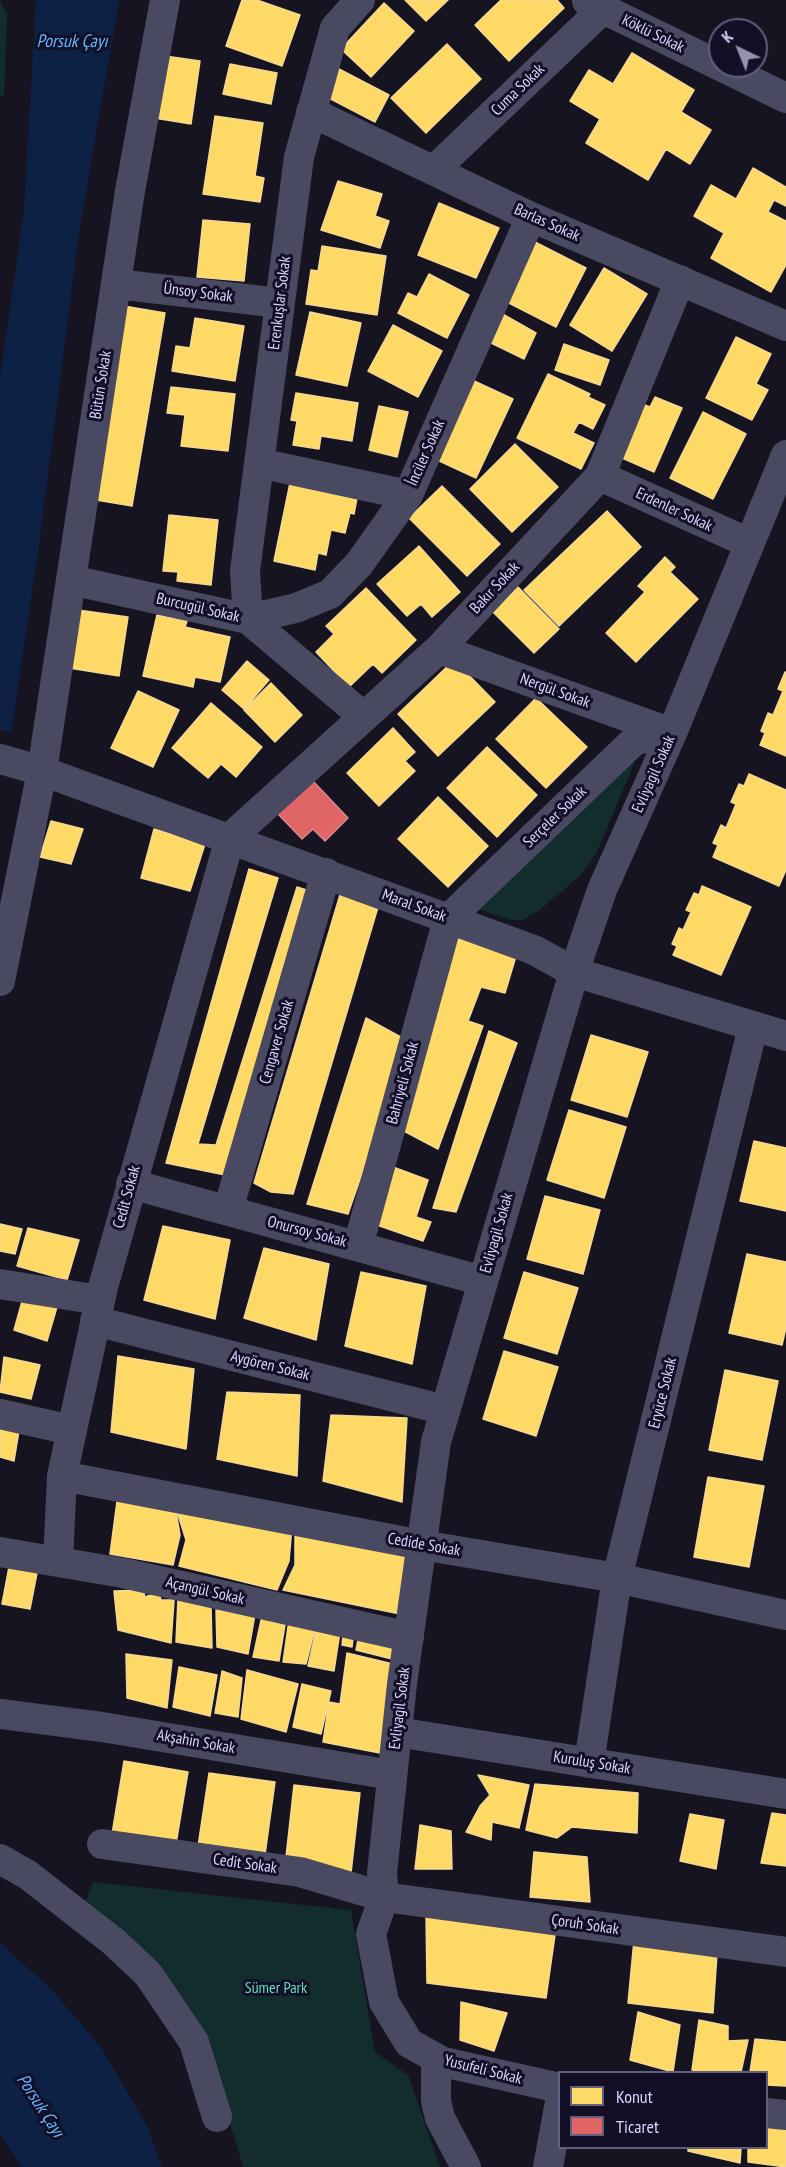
<!DOCTYPE html>
<meta charset="utf-8">
<style>
body{margin:0}
#map{position:relative;width:786px;height:2167px;overflow:hidden;background:#161421;font-family:"PT Sans Narrow",sans-serif}
canvas{display:block}
.legend{position:absolute;left:558px;top:2071px;width:210px;height:78px;box-sizing:border-box;background:#130f26;border:2px solid #625e7d;margin:0;padding:8px 10px;list-style:none;font-size:18px;color:#d9d4ff}
.legend li{display:flex;align-items:center;gap:12px;height:30px}
.legend b{width:30px;border:2px solid #625e7d}
.north{position:absolute;left:708px;top:18px;width:60px;height:60px;box-sizing:border-box;background:#130f26;border:2px solid #625e7d;border-radius:50%;rotate:317deg;font-size:16px;font-weight:700;line-height:24px;text-align:center;color:#d9d4ff}
.north::after{content:'';display:block;margin:auto;width:21px;height:27px;background:#9591b1;clip-path:polygon(50% 0,100% 100%,50% 72%,0 100%)}
</style>
<div id="map">
<canvas width="786" height="2167"></canvas>
<ul class="legend">
<li><b style="height:16px;background:#ffd966"></b>Konut</li>
<li><b style="height:16px;background:#e06666"></b>Ticaret</li>
</ul>
<div class="north">K</div>
</div>
<script>
const c = document.querySelector('canvas').getContext('2d');
c.lineJoin = 'round';
function fill(path, color) { c.fillStyle = color; c.fill(path, 'evenodd'); }
const poly = rows => new Path2D(rows.map(r => 'M' + r).join(''));
function stroke(path, color, width, dash) { c.strokeStyle = color; c.lineWidth = width; c.lineCap = dash ? 'butt' : 'round'; c.setLineDash(dash || []); c.stroke(path); }
function label(font, color, halo, rows, align = 'center') {
  c.font = font + ' "PT Sans Narrow",sans-serif'; c.lineWidth = 6; c.setLineDash([]); c.textBaseline = 'middle'; c.strokeStyle = halo; c.fillStyle = color; for (const [text, x, y, turn = 0] of rows) {
    c.save(); c.translate(x, y); c.rotate((+turn || 0) * Math.PI / 180); c.textAlign = isNaN(turn) ? turn : align; if (halo) c.strokeText(text, 0, 0); c.fillText(text, 0, 0); c.restore();
  }
}
fill(poly([
 [0,0,7,15,4,96,0,95],
 [632,760,634,764,597,852,580,876,541,909,523,920,511,920,478,909],
 [93,1882,351,1910,375,2052,408,2075,440,2167,243,2167,212,2062,84,1905]
]), '#132c2d');
fill(poly([
 [36,0,119,0,78,240,38,552,11,733,0,729,0,377,24,211],
 [0,1943,53,1991,102,2049,147,2126,162,2167,21,2167,0,2133]
]), '#0d2144');
const homes = poly([
 [242,0,257,0,300,15,282,66,226,46,242,0],
 [405,0,448,0,426,21,405,0],
 [501,0,557,0,564,8,509,61,475,25,501,0],
 [384,3,414,31,371,77,341,49,384,3],
 [447,44,481,79,426,133,391,98,447,44],
 [632,53,694,90,681,112,711,130,690,164,666,149,648,180,586,143,600,119,570,101,589,70,613,84,632,53],
 [158,55,200,61,191,124,148,117,158,55],
 [230,64,277,73,271,104,223,94,230,64],
 [339,69,389,95,375,122,325,96,339,69],
 [215,116,263,123,255,176,264,178,260,202,203,194,215,116],
 [753,168,786,187,786,206,774,200,768,212,786,221,786,265,771,292,711,258,724,233,694,216,711,185,736,199,753,168],
 [338,181,382,194,375,216,389,221,380,248,321,230,338,181],
 [439,203,499,228,476,278,418,255,439,203],
 [203,220,250,224,244,281,197,277,203,220],
 [533,241,586,268,556,327,503,300,533,241],
 [322,246,386,256,377,315,306,304,311,270,318,271,322,246],
 [604,268,647,294,612,351,570,325,604,268],
 [429,274,469,295,447,338,398,313,408,293,417,297,429,274],
 [118,305,165,313,132,506,84,498,118,305],
 [310,312,361,323,347,386,296,375,310,312],
 [499,312,536,333,524,359,485,340,499,312],
 [195,318,244,326,235,381,172,371,176,346,190,348,195,318],
 [393,325,442,351,418,397,368,371,393,325],
 [736,337,771,354,756,384,768,390,752,420,706,398,736,337],
 [564,344,609,360,600,385,555,370,564,344],
 [548,374,590,394,588,397,605,405,593,429,579,422,573,433,594,443,581,469,517,438,548,374],
 [472,380,513,399,476,478,435,459,472,380],
 [171,387,235,394,228,451,181,446,185,415,167,413,171,387],
 [296,393,358,403,352,441,321,436,319,449,293,445,297,421,291,420,296,393],
 [655,397,682,408,654,472,613,454,637,402,650,407,655,397],
 [379,406,408,412,397,457,369,450,379,406],
 [703,412,746,434,713,499,670,478,703,412],
 [515,444,558,487,512,532,470,489,515,444],
 [292,473,359,487,354,514,350,513,345,533,331,530,326,555,318,553,315,570,274,561,292,473],
 [442,486,500,544,467,576,409,518,442,486],
 [607,511,641,547,559,626,524,590,607,511],
 [169,515,218,520,211,585,177,581,178,572,163,571,169,515],
 [419,546,460,592,432,617,421,604,407,616,377,584,419,546],
 [665,557,675,567,670,572,698,599,636,662,606,633,645,592,638,586,665,557],
 [518,587,559,629,534,653,493,612,518,587],
 [366,588,416,640,382,673,373,664,349,687,316,652,334,634,326,626,366,588],
 [78,610,128,617,119,676,69,668,78,610],
 [157,615,187,621,185,627,230,637,220,682,195,677,193,687,143,676,157,615],
 [454,660,495,702,438,756,398,714,454,660],
 [247,661,269,680,244,709,222,690,247,661],
 [785,672,786,672,786,756,760,745,765,733,761,731,768,713,773,715,783,691,778,689,785,672],
 [271,683,302,715,275,742,244,710,271,683],
 [138,691,179,710,153,767,111,748,138,691],
 [536,698,587,747,546,788,496,739,536,698],
 [211,703,262,747,236,777,221,764,208,778,172,748,211,703],
 [393,728,415,752,405,761,415,771,379,806,347,773,393,728],
 [487,747,537,795,497,837,447,788,487,747],
 [749,774,786,790,786,870,779,886,713,857,718,845,713,843,721,825,726,828,736,804,731,802,739,784,744,786,749,774],
 [438,797,488,846,448,887,398,839,438,797],
 [51,821,83,829,71,864,40,857,51,821],
 [154,829,205,844,190,891,141,878,154,829],
 [249,869,278,878,198,1144,216,1145,297,887,322,895,230,1176,166,1163,249,869],
 [702,886,751,907,721,975,673,955,677,946,672,944,679,928,683,930,691,912,686,910,694,893,699,895,702,886],
 [342,888,381,897,293,1194,271,1192,254,1183,342,888],
 [458,932,519,946,505,993,481,987,468,1021,483,1026,438,1149,400,1129,458,932],
 [366,1018,408,1041,348,1214,307,1204,366,1018],
 [489,1031,517,1043,456,1212,433,1208,489,1031],
 [591,1035,648,1052,627,1117,571,1100,591,1035],
 [569,1110,626,1127,604,1198,547,1180,569,1110],
 [754,1141,786,1148,786,1211,740,1201,754,1141],
 [393,1167,428,1180,416,1217,431,1222,423,1241,371,1223,393,1167],
 [545,1196,600,1210,583,1274,527,1259,545,1196],
 [0,1224,22,1229,15,1254,0,1251,0,1224],
 [163,1226,230,1240,215,1319,144,1300,163,1226],
 [28,1228,79,1240,67,1280,17,1266,28,1228],
 [264,1248,329,1264,316,1340,244,1318,264,1248],
 [747,1254,786,1262,786,1328,782,1345,729,1333,747,1254],
 [361,1272,426,1286,412,1364,345,1346,361,1272],
 [524,1272,578,1288,557,1354,504,1338,524,1272],
 [23,1298,57,1307,47,1341,14,1330,23,1298],
 [504,1351,558,1367,536,1436,483,1419,504,1351],
 [118,1356,194,1369,186,1449,111,1432,118,1356],
 [4,1357,40,1365,31,1399,0,1392,4,1357],
 [725,1370,778,1381,762,1460,709,1450,725,1370],
 [227,1392,300,1395,297,1476,217,1459,227,1392],
 [331,1415,407,1418,402,1502,323,1481,331,1415],
 [0,1421,20,1425,14,1461,0,1457,0,1421],
 [708,1477,764,1486,749,1567,694,1557,708,1477],
 [118,1494,175,1505,180,1535,173,1565,110,1554,118,1494],
 [175,1505,292,1526,289,1561,277,1590,179,1566,186,1540,175,1505],
 [295,1527,407,1554,400,1614,283,1590,295,1565,295,1527],
 [9,1567,37,1573,30,1609,2,1604,9,1567],
 [145,1590,144,1597,159,1593,161,1600,174,1600,171,1643,118,1630,114,1591,145,1590],
 [178,1599,211,1606,212,1648,176,1642,178,1599],
 [216,1610,255,1614,248,1654,217,1647,216,1610],
 [262,1616,286,1619,279,1661,253,1657,262,1616],
 [289,1620,316,1625,306,1664,283,1662,289,1620],
 [344,1627,354,1630,352,1647,342,1645,344,1627],
 [316,1631,340,1632,334,1671,308,1666,316,1631],
 [359,1635,393,1640,392,1659,356,1650,359,1635],
 [347,1653,393,1664,385,1754,323,1742,329,1702,340,1704,347,1653],
 [126,1654,172,1660,167,1708,127,1698,126,1654],
 [179,1667,217,1675,210,1716,173,1707,179,1667],
 [247,1670,298,1684,286,1732,241,1719,247,1670],
 [222,1671,242,1678,238,1717,215,1713,222,1671],
 [302,1684,331,1691,321,1734,293,1727,302,1684],
 [124,1761,188,1772,175,1850,111,1840,124,1761],
 [209,1773,275,1782,264,1862,197,1853,209,1773],
 [478,1775,529,1785,519,1828,492,1822,491,1840,466,1832,480,1806,490,1795,478,1775],
 [535,1784,638,1793,637,1833,572,1827,557,1838,526,1830,535,1784],
 [294,1785,360,1793,351,1873,285,1866,294,1785],
 [772,1813,786,1815,786,1866,761,1863,772,1813],
 [690,1814,724,1820,716,1869,680,1861,690,1814],
 [420,1825,451,1831,452,1869,415,1869,420,1825],
 [534,1852,587,1857,590,1902,530,1897,534,1852],
 [426,1914,555,1935,546,1998,427,1983,426,1914],
 [634,1940,717,1954,713,2013,628,2003,634,1940],
 [461,2002,507,2013,494,2051,460,2040,461,2002],
 [638,2012,680,2025,673,2072,630,2060,638,2012],
 [699,2020,728,2026,728,2041,748,2040,741,2072,702,2072,692,2070,699,2020],
 [755,2039,786,2042,786,2086,766,2085,766,2072,750,2072,755,2039],
 [766,2118,786,2121,786,2167,748,2162,748,2148,766,2148,766,2118],
 [688,2148,741,2148,740,2163,688,2151,688,2148]
]);
fill(homes, '#ffd966');
stroke(homes, '#f4d894', 1.5);
const shops = poly([
 [312,780,348,818,325,841,313,829,302,839,278,814,312,780]
]);
fill(shops, '#e06666');
stroke(shops, '#de8794', 1.5);
stroke(poly([
 [587,1,786,98],
 [311,112,531,217,786,326],
 [434,170,603,9],
 [116,284,280,303],
 [259,463,408,495],
 [600,476,749,543],
 [71,580,248,619,364,717],
 [248,619,245,571,299,157,335,28,360,0],
 [248,619,296,608,330,594,359,564,408,495,531,217],
 [439,649,672,733],
 [0,759,42,771,534,950,574,972,786,1036],
 [448,919,635,740,672,733],
 [0,981,42,771,130,191,165,0],
 [131,1184,483,1281],
 [228,1210,326,873],
 [358,1246,448,919],
 [0,1284,99,1300],
 [95,1321,445,1410],
 [0,1414,71,1430],
 [62,1476,422,1545,617,1578,786,1615],
 [0,1552,123,1573,409,1637],
 [58,1562,62,1476,103,1287,230,838,439,649,600,476,680,280],
 [0,1714,102,1727,392,1775],
 [397,1732,786,1794],
 [589,1763,617,1578,753,1027],
 [102,1844,300,1872,384,1897,786,1952],
 [0,1859,28,1875,114,1942,148,1974,194,2042,217,2117],
 [436,2058,436,2101,440,2118,466,2167],
 [560,2088,443,2062,409,2043,384,2002,371,1934,384,1897,382,1873,402,1684,436,1442,574,972,602,890,672,733,786,455],
 [766,2113,786,2115],
 [548,2167,560,2102]
]), '#4a4962', 30);
label('16px', '#d9d4ff', '#130f26', [
 ["Köklü Sokak",653,34,26],
 ["Cuma Sokak",518,90,-44],
 ["Barlas Sokak",547,223,24],
 ["Ünsoy Sokak",198,293,7],
 ["Erenkuşlar Sokak",280,303,-83],
 ["Bütün Sokak",101,385,-81],
 ["İnciler Sokak",426,453,-66],
 ["Erdenler Sokak",674,510,25],
 ["Bakır Sokak",495,588,-47],
 ["Burcugül Sokak",198,608,13],
 ["Nergül Sokak",555,691,20],
 ["Evliyagil Sokak",654,774,-66],
 ["Serçeler Sokak",555,817,-44],
 ["Maral Sokak",414,906,20],
 ["Cengaver Sokak",277,1042,-74],
 ["Bahriyeli Sokak",403,1083,-75],
 ["Cedit Sokak",127,1197,-75],
 ["Onursoy Sokak",307,1232,15],
 ["Evliyagil Sokak",497,1233,-74],
 ["Aygören Sokak",270,1366,14],
 ["Eryüce Sokak",663,1393,-76],
 ["Cedide Sokak",424,1545,10],
 ["Açangül Sokak",205,1591,13],
 ["Evliyagil Sokak",400,1708,-83],
 ["Akşahin Sokak",196,1742,10],
 ["Kuruluş Sokak",592,1763,9],
 ["Cedit Sokak",245,1864,8],
 ["Çoruh Sokak",585,1925,8],
 ["Yusufeli Sokak",483,2070,14]
]);
label('16px', '#5fe0c0', '#130f26', [
 ["Sümer Park",276,1988]
]);
label('italic 18px', '#62b6ff', '#130f26', [
 ["Porsuk Çayı",72,42],
 ["Porsuk Çayı",40,2106,57]
]);
</script>
